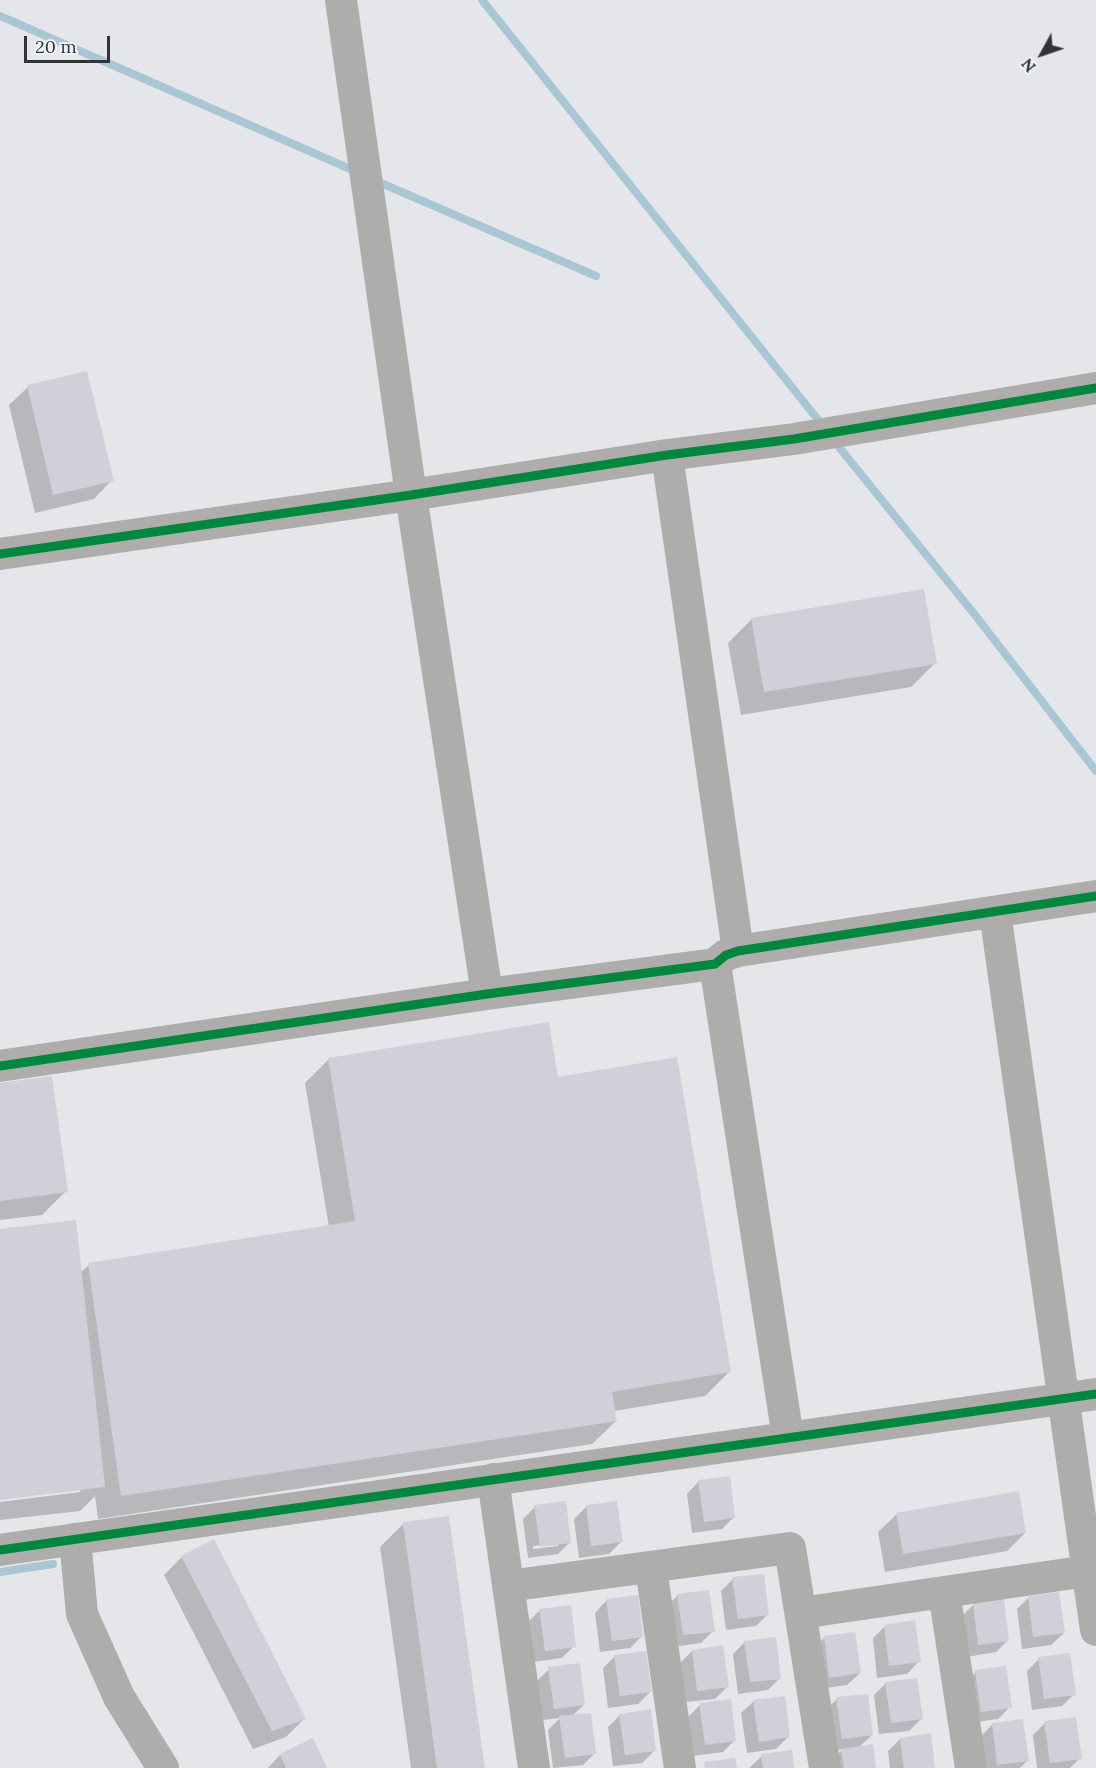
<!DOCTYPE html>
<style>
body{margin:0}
#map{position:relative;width:1096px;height:1768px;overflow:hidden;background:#e5e6ea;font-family:Lora,serif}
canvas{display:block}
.north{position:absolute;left:1012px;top:24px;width:60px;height:60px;-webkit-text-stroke:4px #eff2fb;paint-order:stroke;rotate:230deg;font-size:16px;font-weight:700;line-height:24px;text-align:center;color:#323337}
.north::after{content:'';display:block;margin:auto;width:21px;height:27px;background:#323337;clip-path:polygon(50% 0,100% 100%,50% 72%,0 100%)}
.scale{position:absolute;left:24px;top:36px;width:86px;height:27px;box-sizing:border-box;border:3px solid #323337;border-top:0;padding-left:8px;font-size:18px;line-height:21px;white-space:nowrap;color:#323337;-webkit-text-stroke:4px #eff2fb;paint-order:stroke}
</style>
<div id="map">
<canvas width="1096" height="1768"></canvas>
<div class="north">N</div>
<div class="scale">20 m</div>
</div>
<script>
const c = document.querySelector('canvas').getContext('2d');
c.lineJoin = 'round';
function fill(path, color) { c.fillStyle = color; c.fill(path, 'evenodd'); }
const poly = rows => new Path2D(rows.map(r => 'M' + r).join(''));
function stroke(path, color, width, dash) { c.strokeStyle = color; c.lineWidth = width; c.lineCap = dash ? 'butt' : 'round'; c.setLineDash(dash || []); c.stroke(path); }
fill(poly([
 [28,387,112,480,94,499,35,513,9,405],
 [752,619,935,663,911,687,741,715,728,643],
 [328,1060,729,1372,705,1396,614,1411,616,1421,592,1444,98,1519,95,1496,80,1511,0,1520,0,1502,80,1492,80,1489,0,1499,0,1231,80,1273,89,1265,329,1227,305,1083],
 [0,1084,66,1191,42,1215,0,1220],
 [699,1481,734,1517,722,1529,692,1533,687,1494],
 [535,1507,570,1542,558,1554,528,1558,523,1519],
 [558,1543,558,1546,533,1549,533,1546],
 [586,1507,621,1542,609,1554,579,1558,574,1519],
 [897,1514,1025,1533,1007,1551,885,1572,878,1532],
 [403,1524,483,1768,411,1768,380,1547],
 [182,1557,304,1719,286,1737,253,1749,164,1575],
 [733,1579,768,1614,756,1626,726,1630,721,1591],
 [678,1595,713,1631,701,1643,672,1647,666,1607],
 [1029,1597,1064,1633,1051,1645,1022,1649,1017,1609],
 [607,1600,642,1636,630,1648,600,1652,595,1613],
 [973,1605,1008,1640,996,1652,966,1657,961,1617],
 [539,1611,574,1646,562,1658,533,1662,527,1623],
 [885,1626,919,1661,907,1674,877,1678,873,1638],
 [825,1637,860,1673,847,1685,818,1689,813,1649],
 [745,1642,780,1678,768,1690,738,1694,733,1654],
 [692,1651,727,1687,715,1699,685,1702,680,1663],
 [615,1656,650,1692,638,1704,608,1708,603,1668],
 [1039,1659,1074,1694,1062,1706,1032,1710,1027,1671],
 [549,1669,584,1705,572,1716,595,1753,583,1765,553,1768,548,1730,560,1718,542,1720,537,1681],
 [976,1672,1010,1707,998,1719,969,1723,963,1684],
 [886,1683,921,1719,909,1731,879,1734,874,1695],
 [837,1699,872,1735,858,1748,875,1768,831,1768,830,1762,843,1749,830,1751,825,1711],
 [754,1701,789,1736,776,1749,747,1753,741,1713],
 [700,1705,735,1740,723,1752,693,1756,688,1717],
 [620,1715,654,1751,642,1763,613,1766,608,1727],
 [1045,1723,1080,1758,1070,1768,1037,1768,1033,1735],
 [992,1725,1028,1760,1020,1768,985,1768,980,1737],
 [900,1739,934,1768,890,1768,888,1751],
 [312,1740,326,1768,268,1768,280,1755],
 [762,1756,793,1768,749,1768]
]), '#0003');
stroke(poly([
 [482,0,823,426],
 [0,16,357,172],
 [374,180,596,276],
 [834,441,975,615,1096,771],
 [0,1572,53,1564]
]), '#a9c6d4', 8);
fill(poly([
 [87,371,114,481,53,495,27,385],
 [924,589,937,664,764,692,751,618],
 [549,1022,558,1077,677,1057,731,1372,612,1392,617,1421,121,1496,88,1263,355,1221,328,1058],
 [52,1076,68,1192,0,1201,0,1083],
 [76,1220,105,1487,0,1500,0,1229],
 [730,1476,735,1518,704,1522,698,1480],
 [1019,1491,1026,1533,903,1554,896,1513],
 [566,1501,571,1543,540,1547,534,1505],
 [617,1501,623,1542,591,1546,586,1505],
 [449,1516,485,1768,437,1768,403,1522],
 [214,1539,306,1719,272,1731,181,1556],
 [764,1574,769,1615,738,1619,732,1577],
 [709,1590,715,1632,683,1635,677,1594],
 [1059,1592,1065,1633,1033,1637,1028,1596],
 [638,1595,643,1637,612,1641,606,1599],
 [1004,1599,1009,1641,978,1645,973,1603],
 [571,1605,576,1647,545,1651,539,1609],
 [915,1620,921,1662,889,1666,884,1625],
 [855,1632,861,1673,829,1678,824,1636],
 [776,1637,781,1679,750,1682,744,1641],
 [723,1645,729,1687,697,1691,692,1650],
 [646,1651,652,1692,620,1696,614,1655],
 [1070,1653,1076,1695,1044,1699,1038,1657],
 [580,1663,585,1705,554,1709,548,1667],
 [1006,1666,1012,1708,981,1712,975,1670],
 [917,1678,923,1719,891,1723,885,1682],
 [868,1694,873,1735,842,1739,836,1697],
 [785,1696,790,1737,759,1742,753,1700],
 [731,1699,736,1741,705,1745,699,1703],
 [651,1709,656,1751,625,1755,619,1714],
 [591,1713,596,1754,565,1758,559,1716],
 [1076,1717,1082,1759,1050,1763,1044,1721],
 [1023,1719,1029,1761,997,1765,992,1723],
 [931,1733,935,1768,904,1768,900,1738],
 [313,1738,327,1768,286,1768,280,1754],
 [873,1744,876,1768,844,1768,841,1749],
 [792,1750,794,1768,763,1768,761,1754],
 [735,1758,737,1768,705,1768,704,1762]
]), '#cfd0d9');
stroke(poly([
 [341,0,411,495,487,994],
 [667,455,738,951],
 [0,554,411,495,667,455,794,439,1096,388],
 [995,912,1096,1630],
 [715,964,788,1438],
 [0,1066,487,994,715,964,726,955,738,951,1096,896],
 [493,1479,534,1768],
 [75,1539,82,1614,119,1697,163,1768],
 [0,1550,1096,1394],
 [651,1568,680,1768],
 [508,1586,790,1548,825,1768],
 [944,1592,971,1768],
 [801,1613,1087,1571]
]), '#aeadab', 32);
stroke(poly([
 [0,554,411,495,667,455,794,439,1096,388],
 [0,1066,487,994,715,964,726,955,738,951,1096,896],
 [0,1550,1096,1394]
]), '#00873e', 9);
</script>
